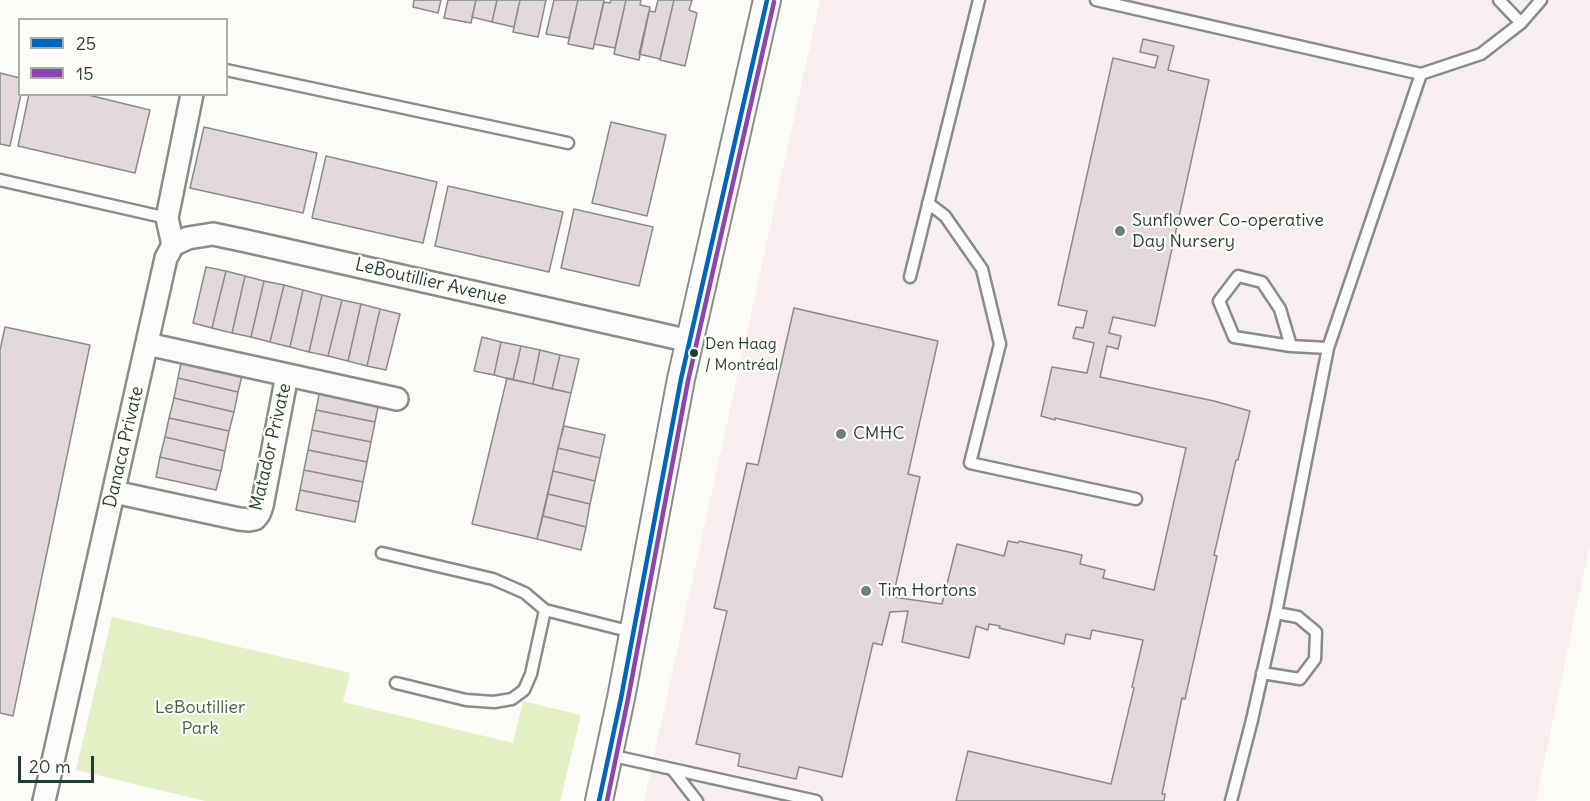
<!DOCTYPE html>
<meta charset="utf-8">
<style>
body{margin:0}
#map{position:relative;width:1590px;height:801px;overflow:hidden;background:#fcfbf8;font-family:Delius,sans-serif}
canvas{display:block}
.legend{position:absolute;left:18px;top:18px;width:210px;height:78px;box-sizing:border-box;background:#fdfcf7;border:2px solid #a4b0a9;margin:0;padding:8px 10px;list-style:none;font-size:18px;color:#1f3d34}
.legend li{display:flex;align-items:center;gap:12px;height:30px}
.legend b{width:30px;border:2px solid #a4b0a9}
.scale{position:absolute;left:18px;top:756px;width:76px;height:27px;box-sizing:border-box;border:3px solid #1f3d34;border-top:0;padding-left:8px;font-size:18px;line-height:21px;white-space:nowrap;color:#1f3d34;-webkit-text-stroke:4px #fdfcf7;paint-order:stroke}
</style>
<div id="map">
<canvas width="1590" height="801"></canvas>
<ul class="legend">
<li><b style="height:8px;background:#0065bd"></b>25</li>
<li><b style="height:8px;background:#8e44ad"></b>15</li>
</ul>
<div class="scale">20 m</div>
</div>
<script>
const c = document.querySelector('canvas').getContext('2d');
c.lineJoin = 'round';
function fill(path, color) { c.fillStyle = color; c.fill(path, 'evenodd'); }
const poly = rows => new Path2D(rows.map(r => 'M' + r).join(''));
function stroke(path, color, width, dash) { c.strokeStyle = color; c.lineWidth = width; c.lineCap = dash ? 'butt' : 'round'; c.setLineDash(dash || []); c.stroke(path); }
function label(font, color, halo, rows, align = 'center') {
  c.font = font + ' Delius,sans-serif'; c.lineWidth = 4.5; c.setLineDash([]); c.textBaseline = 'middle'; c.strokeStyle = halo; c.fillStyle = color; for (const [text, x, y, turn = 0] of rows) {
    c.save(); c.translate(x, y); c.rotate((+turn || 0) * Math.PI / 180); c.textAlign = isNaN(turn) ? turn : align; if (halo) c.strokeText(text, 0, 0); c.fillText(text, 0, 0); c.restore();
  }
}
fill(poly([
 [820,0,1590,0,1590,543,1536,801,644,801]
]), '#f8eef0');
fill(poly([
 [112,617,350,673,343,702,513,743,523,701,581,715,560,801,205,801,76,770]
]), '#e3efc5');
const building = poly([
 [414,0,441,0,438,13,413,7,414,0],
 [448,0,476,0,471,23,444,18,448,0],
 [476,0,497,0,492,22,472,17,476,0],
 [497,0,520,0,514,27,492,22,497,0],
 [520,0,546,0,538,37,513,32,520,0],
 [554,0,578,0,569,38,546,34,554,0],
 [578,0,604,0,593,49,568,44,578,0],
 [611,0,626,0,615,48,594,44,604,2,610,3,611,0],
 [626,0,641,0,640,5,650,7,639,60,614,54,626,0],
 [658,0,674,0,660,59,639,54,649,11,655,12,658,0],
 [674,0,692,0,689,10,697,13,685,66,660,60,674,0],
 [1143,39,1174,46,1168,70,1209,80,1155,326,1113,317,1109,333,1121,336,1118,349,1107,346,1100,377,1214,401,1250,411,1238,460,1236,460,1214,555,1217,556,1185,699,1182,698,1162,794,1165,794,1164,801,956,801,968,751,1111,784,1134,688,1132,687,1143,640,1092,630,1090,639,1066,634,1064,644,999,628,1000,626,989,624,988,630,976,626,969,658,902,642,908,611,890,612,882,645,873,643,842,777,799,767,796,779,738,766,740,754,696,744,727,611,714,608,747,463,758,465,794,308,938,341,908,474,920,477,893,597,942,604,957,544,1004,556,1008,541,1018,543,1019,541,1082,555,1080,564,1105,570,1103,578,1154,590,1186,448,1055,418,1055,420,1041,416,1052,367,1087,373,1094,343,1073,338,1076,327,1083,328,1087,311,1058,305,1113,58,1155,68,1158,56,1140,52,1143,39],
 [0,73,20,78,20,94,21,94,10,146,0,144,0,73],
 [29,94,84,94,150,110,135,173,18,146,29,94],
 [611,122,666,135,647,216,592,203,611,122],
 [204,127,317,153,303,213,190,188,204,127],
 [326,156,437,182,423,243,312,218,326,156],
 [448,186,563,212,549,272,435,246,448,186],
 [574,209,653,227,639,286,561,268,574,209],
 [206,267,226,271,212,328,193,323,206,267],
 [226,271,245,276,232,333,212,328,226,271],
 [245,276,264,281,251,337,232,333,245,276],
 [264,281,284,285,270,342,251,337,264,281],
 [284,285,303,290,290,347,270,342,284,285],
 [303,290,322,295,309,352,290,347,303,290],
 [322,295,342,300,328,356,309,352,322,295],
 [342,300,361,304,348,361,328,356,342,300],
 [361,304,380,309,367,366,348,361,361,304],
 [380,309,400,314,386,370,367,366,380,309],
 [5,327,90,345,13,716,0,713,0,350,5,327],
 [482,337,501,342,494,375,474,371,482,337],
 [501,342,521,346,513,380,494,375,501,342],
 [521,346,540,350,533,384,513,380,521,346],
 [540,350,560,355,552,389,533,384,540,350],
 [560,355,579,359,571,393,552,389,560,355],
 [182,358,243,372,238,392,178,378,182,358],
 [178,378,238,392,234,412,174,398,178,378],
 [507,378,571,393,537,539,472,524,507,378],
 [320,390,379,402,375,422,316,410,320,390],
 [174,398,234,412,229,431,169,418,174,398],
 [316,410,375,422,371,442,312,430,316,410],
 [169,418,229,431,225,451,165,437,169,418],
 [564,426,605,435,600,458,558,448,564,426],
 [312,430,371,442,367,462,308,450,312,430],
 [165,437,225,451,221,471,160,457,165,437],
 [558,448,600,458,595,481,553,471,558,448],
 [308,450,367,462,363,482,304,470,308,450],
 [160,457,221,471,216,490,156,477,160,457],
 [304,470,363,482,359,502,300,490,304,470],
 [553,471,595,481,590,504,548,494,553,471],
 [300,490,359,502,355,522,296,510,300,490],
 [548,494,590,504,586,527,543,516,548,494],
 [543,516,586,527,581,550,537,539,543,516]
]);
fill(building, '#e3d9dd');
stroke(building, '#888d8a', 1.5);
const service = poly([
 [1096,0,1421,74,1481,54,1521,23,1541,0],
 [1499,0,1521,23],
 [226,70,568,143],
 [0,180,167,218],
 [928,203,945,216,982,269,1000,344,970,463,1136,499],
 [910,277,979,0],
 [1291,346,1280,309,1262,282,1238,276,1219,301,1234,337,1291,346,1328,348],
 [382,553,493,579,525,593,545,610,632,632],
 [1262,673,1300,679,1315,659,1316,632,1298,617,1276,613],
 [396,683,466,700,494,702,512,699,524,690,531,674,545,610],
 [609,755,816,801],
 [672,769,697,801],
 [1231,801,1252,720,1276,613,1328,348,1421,74]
]);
const minor = poly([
 [173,245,188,238,213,234,246,241,690,341],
 [147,344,397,399],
 [114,492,239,519,249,520,255,519,259,514,262,506,287,375],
 [44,801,166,258,173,245,167,218,192,94]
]);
const tertiary = poly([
 [599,801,621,698,681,379,767,0]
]);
stroke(service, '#888d8a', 15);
stroke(minor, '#888d8a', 26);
stroke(tertiary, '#888d8a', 30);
stroke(service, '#fbfbf9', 10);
stroke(minor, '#fbfbf9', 21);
stroke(tertiary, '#fbfbf9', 26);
stroke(poly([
 [599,801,621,698,681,379,767,0]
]), '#0065bd', 4.5);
stroke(poly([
 [607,801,628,699,688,381,774,2]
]), '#8e44ad', 4.5);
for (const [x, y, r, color] of [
 [1120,231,6,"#6c8079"],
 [694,353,5,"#1f3d34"],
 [841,434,6,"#6c8079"],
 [866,591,6,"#6c8079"]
]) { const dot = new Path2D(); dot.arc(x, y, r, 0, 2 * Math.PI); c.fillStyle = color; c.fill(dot); stroke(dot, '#fdfcf7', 2); }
label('16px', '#1f3d34', '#fdfcf7', [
 ["Den Haag",705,344],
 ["/ Montréal",705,365]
], 'left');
label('18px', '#1f3d34', '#fdfcf7', [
 ["Sunflower Co-operative",1132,221],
 ["Day Nursery",1132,242],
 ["CMHC",853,434],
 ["Tim Hortons",878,591]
], 'left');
label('18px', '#1f3d34', '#fdfcf7', [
 ["LeBoutillier Avenue",431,282,13],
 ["Danaca Private",124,447,-77],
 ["Matador Private",271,447,-77]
]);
label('18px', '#425f49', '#fdfcf7', [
 ["LeBoutillier",200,708],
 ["Park",200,729]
]);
</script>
